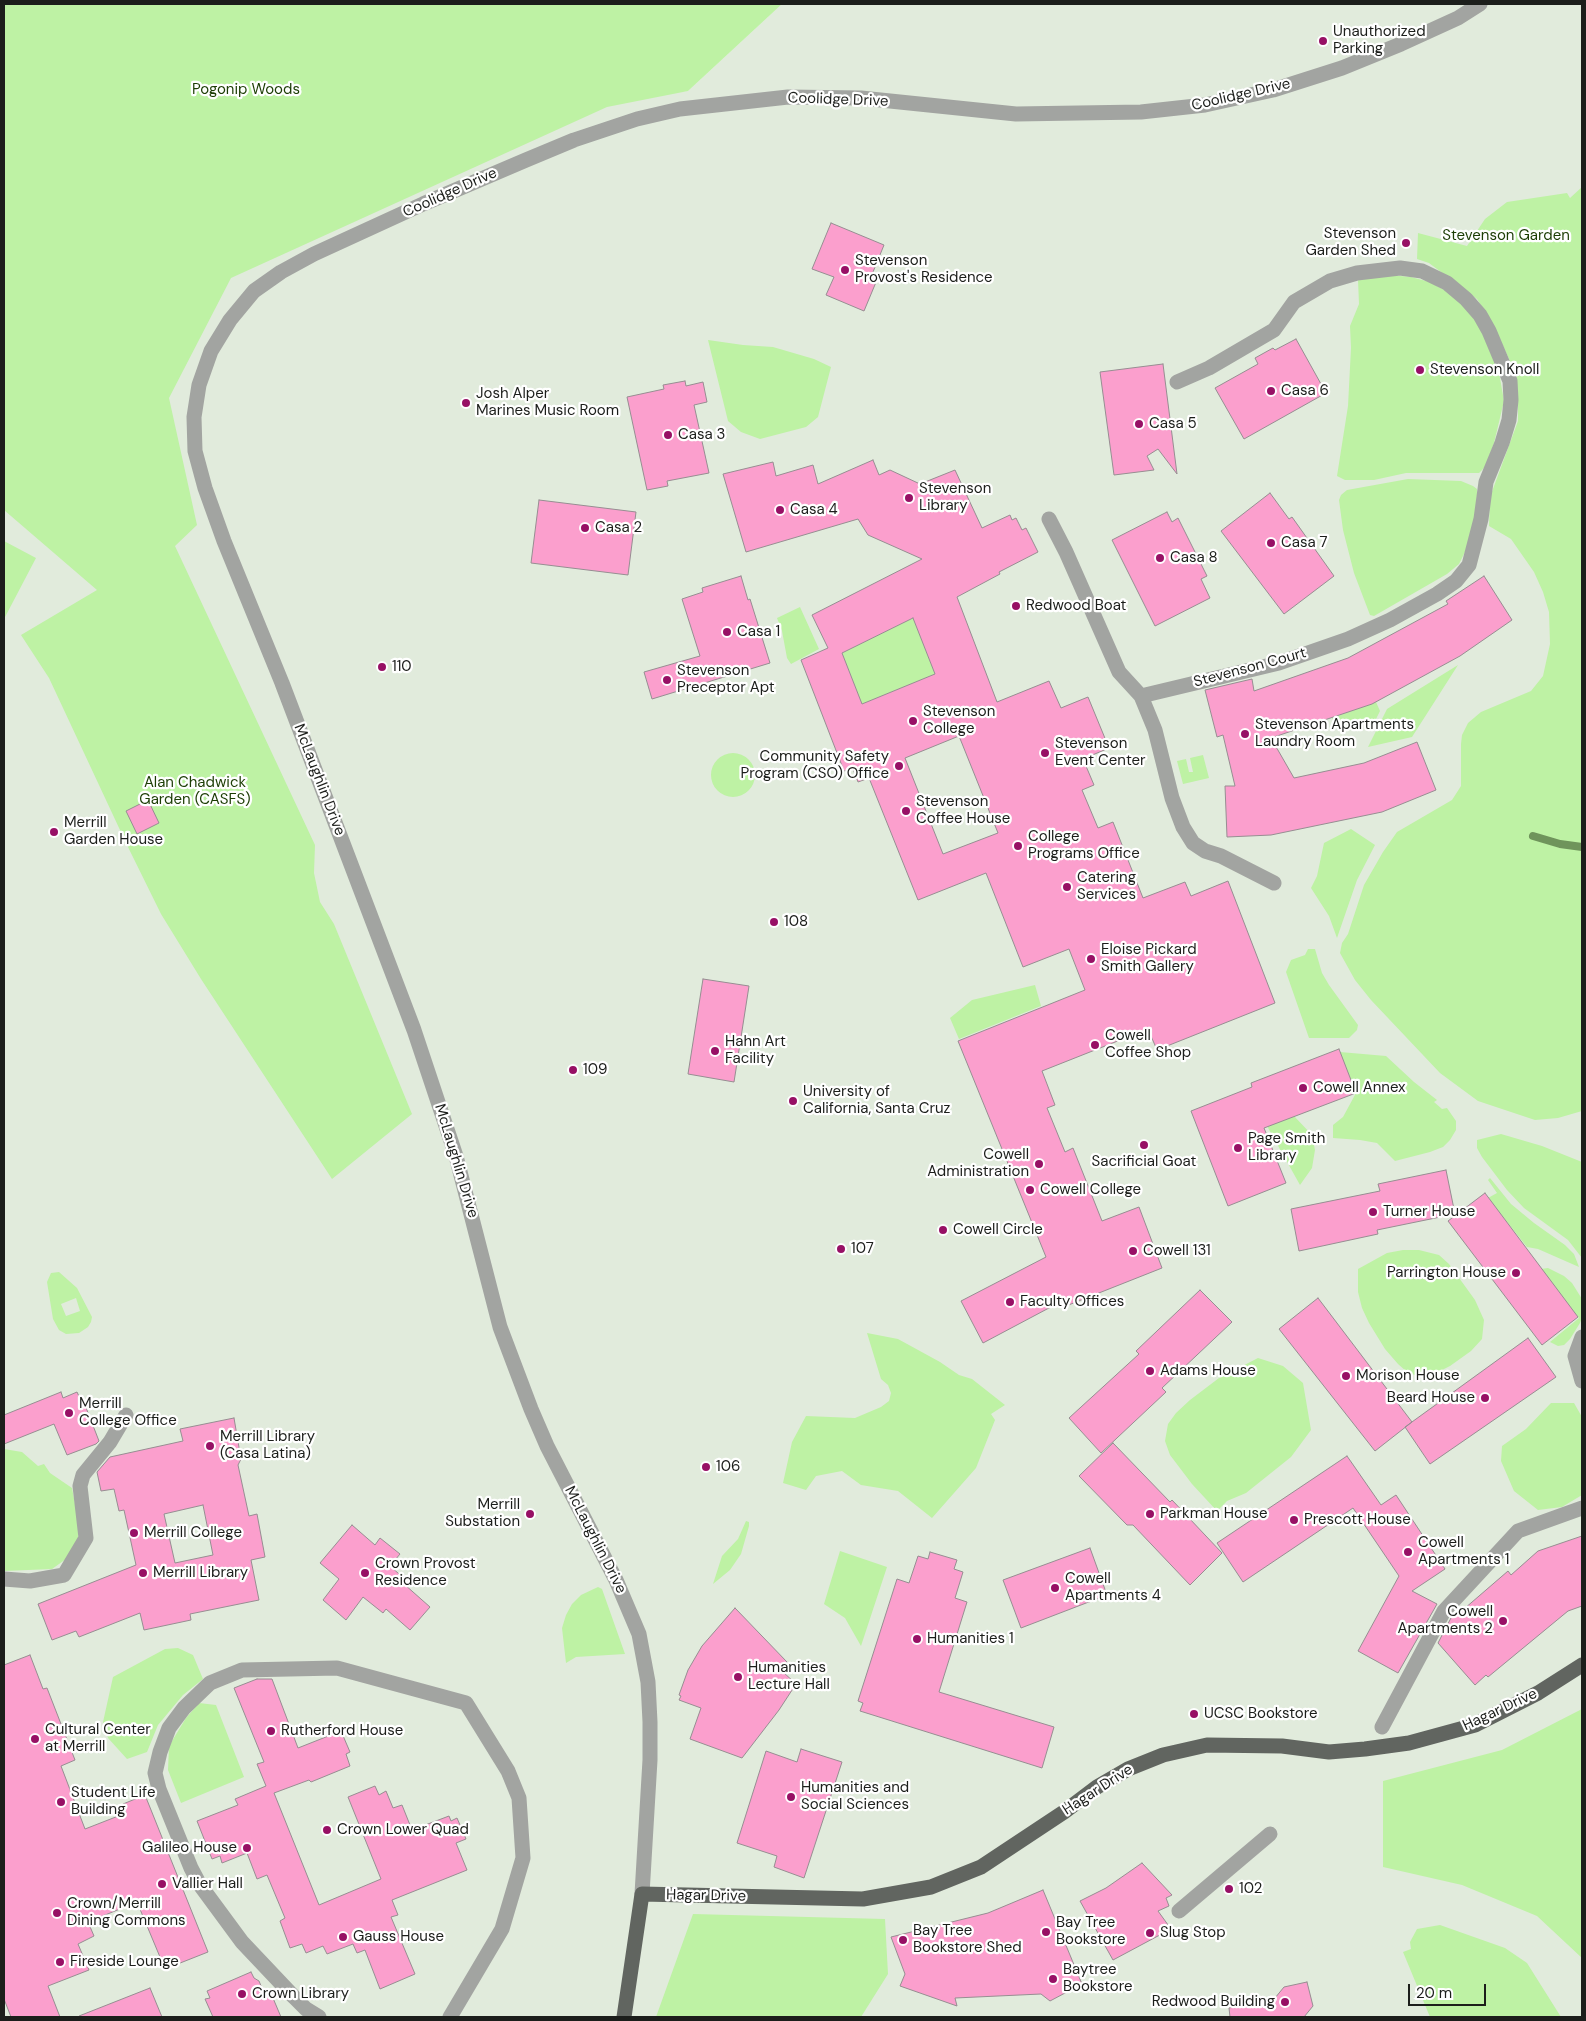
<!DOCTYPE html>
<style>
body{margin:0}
#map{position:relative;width:1586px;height:2021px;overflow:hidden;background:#eef4ec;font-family:"DM Sans",sans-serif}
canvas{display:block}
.frame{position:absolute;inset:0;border:5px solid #1c1e1b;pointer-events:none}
.scale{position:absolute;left:1408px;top:1984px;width:78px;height:22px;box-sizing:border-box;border:2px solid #1c1e1b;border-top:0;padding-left:6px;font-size:15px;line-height:18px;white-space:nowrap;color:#1c1e1b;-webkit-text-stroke:4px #fff;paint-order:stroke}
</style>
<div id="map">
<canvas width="1586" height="2021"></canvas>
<div class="frame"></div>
<div class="scale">20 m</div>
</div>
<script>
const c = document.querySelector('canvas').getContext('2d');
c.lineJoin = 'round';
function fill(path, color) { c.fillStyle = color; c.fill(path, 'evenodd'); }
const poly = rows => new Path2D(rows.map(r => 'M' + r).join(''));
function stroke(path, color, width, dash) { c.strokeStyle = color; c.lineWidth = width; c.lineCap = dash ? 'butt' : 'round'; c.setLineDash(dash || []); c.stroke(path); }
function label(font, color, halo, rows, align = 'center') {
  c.font = font + ' "DM Sans",sans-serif'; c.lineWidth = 4.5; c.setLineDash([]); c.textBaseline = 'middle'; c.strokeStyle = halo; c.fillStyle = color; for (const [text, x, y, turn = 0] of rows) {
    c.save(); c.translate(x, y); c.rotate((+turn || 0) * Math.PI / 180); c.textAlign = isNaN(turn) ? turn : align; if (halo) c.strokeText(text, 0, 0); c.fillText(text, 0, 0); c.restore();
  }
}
fill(poly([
 [782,4,1582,4,1582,2017,4,2017,4,135,688,91]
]), '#e1ebdc');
fill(poly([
 [4,4,782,4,688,91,607,107,231,278,169,398,197,525,175,546,315,845,314,873,320,902,334,924,412,1114,332,1179,201,979,161,914,127,845,49,678,21,635,97,590,4,510],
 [1582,187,1582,1111,1558,1118,1535,1120,1478,1101,1440,1073,1371,1000,1355,980,1340,953,1342,943,1348,934,1364,885,1383,852,1397,832,1452,800,1461,786,1461,744,1462,735,1468,723,1481,712,1531,691,1543,676,1550,644,1549,612,1543,592,1534,572,1511,539,1489,526,1490,497,1518,421,1518,391,1509,359,1494,326,1477,299,1429,263,1417,259,1418,233,1467,246,1485,219,1507,202,1567,193,1570,198],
 [1389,275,1411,277,1430,282,1455,296,1474,317,1497,361,1504,401,1494,443,1485,467,1479,473,1406,473,1374,480,1345,480,1337,476,1348,406,1351,348,1350,326,1359,304,1358,280],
 [708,340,743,345,773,347,814,359,831,367,818,417,806,427,760,439,741,432,728,421],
 [1408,479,1461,481,1473,486,1477,489,1477,495,1473,536,1459,564,1447,574,1374,616,1370,615,1354,573,1343,530,1339,500,1341,495,1347,490],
 [4,541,36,558,4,619],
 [800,607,819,649,791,664,787,658,782,631,777,618],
 [913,618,935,674,862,704,842,653],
 [1458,665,1412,737,1368,747,1387,709],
 [1376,702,1380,711,1374,723,1359,722,1351,725,1346,731,1334,725,1332,718],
 '711 775a22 22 0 1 1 44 0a22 22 0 1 1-44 0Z',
 [1203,755,1209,778,1183,784,1177,761,1186,759,1189,772,1193,772,1190,758],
 [1351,829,1375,845,1357,880,1337,938,1329,916,1311,888,1317,876,1324,843],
 [1308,949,1315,949,1322,973,1329,985,1358,1025,1357,1030,1349,1038,1309,1038,1286,972,1291,960,1305,955],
 [1035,985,1041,1006,959,1039,950,1018,972,1000],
 [1340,1052,1386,1056,1414,1082,1437,1100,1434,1102,1442,1109,1447,1108,1456,1121,1456,1130,1450,1140,1443,1147,1430,1152,1395,1161,1377,1143,1360,1140,1333,1138,1333,1125,1343,1117,1356,1093],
 [1294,1116,1312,1135,1315,1150,1312,1168,1300,1185,1267,1126],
 [1501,1134,1542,1146,1582,1162,1582,1258,1568,1240,1524,1208,1507,1190,1482,1157,1477,1148,1477,1140],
 [1490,1178,1511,1204,1534,1223,1565,1245,1574,1254,1579,1267,1538,1249,1527,1247,1488,1198,1497,1193,1488,1180],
 [1403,1250,1419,1250,1439,1255,1449,1264,1475,1300,1484,1320,1482,1339,1471,1351,1450,1366,1434,1374,1420,1377,1407,1372,1398,1364,1385,1349,1369,1323,1362,1308,1358,1292,1358,1269,1387,1253],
 [1548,1268,1564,1276,1572,1283,1582,1299,1582,1318,1580,1323,1570,1339,1564,1345,1558,1346,1550,1342,1579,1318,1541,1269],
 [59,1272,77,1288,92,1317,91,1322,88,1327,79,1333,66,1334,59,1330,53,1319,47,1282,51,1273],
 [76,1298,80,1311,66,1316,61,1304],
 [867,1333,898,1339,940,1362,959,1375,972,1379,1005,1405,991,1414,995,1420,976,1468,932,1518,898,1491,861,1485,842,1471,816,1476,806,1490,783,1483,792,1442,806,1416,855,1418,881,1407,889,1401,891,1393,888,1385,881,1379],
 [1258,1358,1283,1366,1303,1383,1311,1430,1291,1457,1246,1493,1227,1501,1217,1511,1192,1484,1170,1455,1165,1441,1168,1424,1176,1413,1190,1400,1219,1378],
 [1551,1403,1574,1403,1582,1417,1582,1495,1562,1507,1538,1510,1514,1491,1501,1461,1502,1446,1526,1429],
 [4,1449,22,1452,38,1466,44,1464,50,1473,72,1488,78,1520,78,1539,66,1559,52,1569,4,1571],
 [746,1521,749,1522,749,1526,741,1554,730,1570,713,1584,722,1556,738,1539],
 [840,1551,887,1567,861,1646,845,1618,824,1604],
 [598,1587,602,1589,625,1654,576,1657,566,1663,562,1628,566,1615,572,1604,581,1595],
 [178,1648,193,1655,203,1679,183,1695,158,1725,147,1752,127,1759,108,1738,103,1722,113,1677,165,1649],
 [199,1703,216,1705,244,1777,181,1803,168,1770,169,1746,186,1718],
 [1582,1709,1582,1958,1537,1916,1462,1885,1383,1867,1383,1781,1502,1750],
 [693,1914,885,1919,888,1974,861,2017,656,2017],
 [1440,1925,1505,1948,1527,1963,1561,2017,1430,2017,1403,1952,1411,1949,1410,1942,1417,1929]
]), '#bef2a4');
stroke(poly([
 [1533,836,1560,844,1582,847]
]), '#6f945b', 8);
const building = poly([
 [831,223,884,245,873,272,879,275,864,311,826,295,834,277,812,269,831,223],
 [1296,339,1326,393,1244,439,1215,388,1258,364,1255,358,1273,348,1275,350,1296,339],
 [1163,364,1177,474,1158,449,1147,456,1154,470,1114,475,1100,372,1163,364],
 [685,381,686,386,703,382,707,402,694,405,709,473,667,481,668,486,647,490,627,397,664,389,663,385,685,381],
 [873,460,879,475,890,470,920,484,955,470,982,528,1010,515,1012,520,1016,518,1022,530,1026,528,1038,552,999,572,1000,574,957,597,997,702,1049,681,1061,708,1088,697,1109,748,1083,759,1094,785,1082,790,1098,828,1113,822,1143,898,1185,882,1191,896,1228,881,1275,1003,1157,1050,1148,1029,1042,1071,1055,1105,1047,1108,1065,1152,1073,1148,1102,1221,1139,1207,1162,1268,1066,1306,1064,1300,983,1343,961,1301,1046,1257,958,1041,1085,990,1069,949,1023,967,986,873,918,900,869,778,858,782,853,769,844,771,801,660,828,648,812,615,922,559,868,535,858,519,746,552,723,474,773,462,776,476,813,465,818,484,873,460],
 [913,618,935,674,862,704,842,653,913,618],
 [959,736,998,833,943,854,905,758,959,736],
 [1270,493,1289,519,1292,517,1334,576,1284,614,1221,531,1270,493],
 [539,500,636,512,628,575,531,563,539,500],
 [1167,512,1172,522,1178,518,1207,576,1201,579,1210,598,1155,626,1112,540,1167,512],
 [741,576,748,600,750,599,770,663,652,699,644,672,700,656,682,599,703,592,702,588,741,576],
 [1484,576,1512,620,1460,656,1372,704,1271,738,1294,778,1364,763,1417,742,1436,790,1382,812,1271,835,1227,837,1225,786,1235,786,1223,735,1217,737,1205,690,1252,679,1254,691,1348,658,1448,604,1446,601,1484,576],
 [148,800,159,823,137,834,126,811,148,800],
 [703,979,749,986,734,1082,688,1074,703,979],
 [1339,1049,1356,1093,1264,1128,1286,1183,1228,1206,1191,1111,1252,1087,1251,1083,1339,1049],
 [1446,1170,1455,1214,1377,1230,1378,1234,1299,1251,1291,1209,1380,1191,1378,1184,1446,1170],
 [1485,1193,1578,1317,1542,1345,1448,1221,1485,1193],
 [1200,1290,1232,1322,1162,1388,1166,1392,1101,1453,1069,1418,1139,1354,1136,1351,1200,1290],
 [1318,1298,1412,1422,1375,1451,1279,1329,1318,1298],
 [1528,1338,1556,1377,1430,1464,1405,1427,1528,1338],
 [61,1392,63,1398,77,1392,83,1405,85,1405,99,1441,96,1444,67,1455,54,1424,4,1444,4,1415,61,1392],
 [234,1418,241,1459,238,1465,249,1516,257,1514,265,1557,251,1560,259,1600,190,1614,191,1620,144,1630,140,1613,79,1637,76,1631,52,1640,38,1604,136,1565,124,1510,119,1511,114,1489,101,1491,97,1472,110,1457,183,1441,180,1429,234,1418],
 [203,1505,213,1555,175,1563,164,1514,203,1505],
 [1113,1443,1170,1502,1172,1500,1222,1553,1190,1585,1133,1525,1127,1525,1079,1476,1113,1443],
 [1347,1456,1381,1505,1396,1495,1445,1569,1412,1591,1437,1604,1398,1673,1358,1651,1399,1576,1353,1508,1243,1582,1217,1543,1347,1456],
 [352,1525,375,1545,380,1538,400,1554,390,1566,407,1581,404,1584,430,1607,410,1630,386,1609,383,1613,363,1597,346,1620,323,1600,339,1579,320,1563,352,1525],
 [1582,1536,1582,1606,1568,1611,1488,1677,1486,1675,1475,1685,1438,1643,1452,1616,1454,1614,1457,1615,1508,1571,1511,1575,1538,1551,1582,1536],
 [1090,1548,1107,1595,1021,1628,1003,1580,1090,1548],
 [930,1552,957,1560,954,1569,963,1572,955,1598,967,1602,939,1692,1054,1727,1042,1768,860,1711,863,1703,858,1701,897,1579,909,1583,918,1556,928,1559,930,1552],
 [735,1608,787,1662,782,1671,796,1684,779,1710,742,1758,690,1739,701,1708,679,1700,681,1696,679,1695,688,1670,702,1646,735,1608],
 [30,1655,43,1689,47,1688,75,1760,61,1766,85,1829,126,1813,123,1804,145,1795,208,1952,165,1969,137,1902,88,1922,94,1936,78,1944,89,1970,48,1986,60,2017,11,2017,4,1999,4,1665,30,1655],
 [257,1679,272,1679,298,1748,341,1731,350,1752,346,1754,350,1766,311,1782,309,1780,274,1793,319,1905,381,1879,348,1797,375,1786,379,1795,386,1791,393,1808,402,1805,412,1830,449,1816,451,1821,457,1818,466,1839,456,1843,467,1870,392,1900,398,1915,391,1917,415,1974,380,1989,365,1950,357,1953,353,1944,327,1954,323,1946,306,1953,302,1944,290,1948,280,1921,285,1918,267,1875,257,1879,247,1853,222,1863,220,1856,212,1859,197,1821,238,1805,235,1799,266,1786,257,1764,264,1762,234,1688,257,1679],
 [801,1749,842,1762,804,1878,774,1867,777,1856,737,1843,766,1751,797,1762,801,1749],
 [1142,1863,1172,1895,1166,1898,1169,1906,1158,1911,1171,1929,1113,1960,1080,1901,1106,1888,1142,1863],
 [1043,1890,1082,1984,1050,2001,1041,1994,955,1998,957,2006,900,1986,905,1974,891,1937,988,1913,1043,1890],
 [251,1972,254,1978,259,1981,264,1993,270,1991,281,2017,213,2017,205,1999,210,1998,207,1991,251,1972],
 [1307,1982,1313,2006,1304,2017,1230,2017,1229,2008,1275,1998,1284,1987,1307,1982],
 [150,1988,162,2017,79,2017,79,2016,150,1988]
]);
fill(building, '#fb9fcd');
stroke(building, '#978e92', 1);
stroke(poly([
 [1049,519,1066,552,1119,672,1141,696,1155,730,1172,798,1183,827,1193,843,1205,851,1221,856,1274,883],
 [1141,696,1279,663,1348,639,1390,620,1437,594,1456,581,1469,565,1481,519,1486,482,1502,443,1509,420,1511,400,1510,381,1489,331,1480,315,1466,299,1447,283,1422,271,1400,268,1357,273,1330,281,1294,302,1274,330,1209,368,1177,382],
 [1582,1337,1575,1356,1582,1381],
 [4,1579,30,1581,64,1575,86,1538,80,1486,83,1475,110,1442,126,1415],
 [1382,1727,1444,1611,1518,1531,1582,1508],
 [642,1894,650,1760,650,1722,648,1682,639,1634,616,1580,547,1446,531,1409,500,1327,456,1156,414,1030,282,683,224,541,205,488,195,451,194,417,199,385,211,351,230,320,254,291,281,272,314,254,423,204,526,160,574,140,637,119,680,109,788,97,861,98,1016,114,1141,112,1205,105,1273,90,1342,68,1401,44,1458,18,1480,4],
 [1179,1911,1270,1834],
 [319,2017,306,2009,294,1997,242,1942,200,1885,191,1868,159,1789,155,1773,160,1752,169,1728,184,1708,210,1683,242,1670,337,1668,466,1703,508,1771,519,1798,523,1858,502,1929,450,2017]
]), '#a2a4a1', 15);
stroke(poly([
 [624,2017,642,1894,863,1899,931,1887,981,1867,1064,1812,1097,1787,1128,1769,1163,1755,1207,1745,1282,1746,1329,1752,1365,1749,1409,1743,1475,1725,1538,1693,1582,1665]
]), '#616560', 15);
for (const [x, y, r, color] of [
 [1323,41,5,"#971065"],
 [1406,243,5,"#971065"],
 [845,270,5,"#971065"],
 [1420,370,5,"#971065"],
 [1271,391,5,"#971065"],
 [466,403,5,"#971065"],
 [1139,424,5,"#971065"],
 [668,435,5,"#971065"],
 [909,498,5,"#971065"],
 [780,510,5,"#971065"],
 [585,528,5,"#971065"],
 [1271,543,5,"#971065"],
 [1160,558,5,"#971065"],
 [1016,606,5,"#971065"],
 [727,632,5,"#971065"],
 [382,667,5,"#971065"],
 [667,680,5,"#971065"],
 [913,721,5,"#971065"],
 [1245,734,5,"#971065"],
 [1045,753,5,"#971065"],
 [899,766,5,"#971065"],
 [906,811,5,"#971065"],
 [54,832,5,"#971065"],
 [1018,846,5,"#971065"],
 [1067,887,5,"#971065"],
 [774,922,5,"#971065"],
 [1091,959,5,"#971065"],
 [1095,1045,5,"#971065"],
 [715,1051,5,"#971065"],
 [573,1070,5,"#971065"],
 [1303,1088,5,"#971065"],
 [793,1101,5,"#971065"],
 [1144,1145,5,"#971065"],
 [1238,1148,5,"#971065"],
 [1039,1164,5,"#971065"],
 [1030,1190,5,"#971065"],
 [1373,1212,5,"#971065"],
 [943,1230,5,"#971065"],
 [841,1249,5,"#971065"],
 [1133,1251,5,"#971065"],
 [1516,1273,5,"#971065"],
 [1010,1302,5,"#971065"],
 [1150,1371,5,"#971065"],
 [1346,1376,5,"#971065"],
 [1485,1398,5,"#971065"],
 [69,1413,5,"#971065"],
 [210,1446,5,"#971065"],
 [706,1467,5,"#971065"],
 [530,1514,5,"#971065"],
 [1150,1514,5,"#971065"],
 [1294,1520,5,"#971065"],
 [134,1533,5,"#971065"],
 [1408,1552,5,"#971065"],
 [143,1573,5,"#971065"],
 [365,1573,5,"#971065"],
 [1055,1588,5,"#971065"],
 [1503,1621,5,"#971065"],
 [917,1639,5,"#971065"],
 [738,1677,5,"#971065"],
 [1194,1714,5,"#971065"],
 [271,1731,5,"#971065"],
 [35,1739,5,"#971065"],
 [791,1797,5,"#971065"],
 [61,1802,5,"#971065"],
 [327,1830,5,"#971065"],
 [247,1848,5,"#971065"],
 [162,1884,5,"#971065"],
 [1229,1889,5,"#971065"],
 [57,1913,5,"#971065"],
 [1046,1932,5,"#971065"],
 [1150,1933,5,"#971065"],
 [343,1937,5,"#971065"],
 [903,1940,5,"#971065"],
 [60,1962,5,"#971065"],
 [1053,1979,5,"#971065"],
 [242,1994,5,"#971065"],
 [1285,2002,5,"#971065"]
]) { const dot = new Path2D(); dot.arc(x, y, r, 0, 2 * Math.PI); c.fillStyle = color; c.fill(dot); stroke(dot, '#fff', 2); }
label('15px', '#1c1e1b', '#fff', [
 ["Unauthorized",1333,32],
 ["Parking",1333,49],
 ["Stevenson",1396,234,"right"],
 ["Garden Shed",1396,251,"right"],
 ["Stevenson",855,261],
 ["Provost's Residence",855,278],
 ["Stevenson Knoll",1430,370],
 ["Casa 6",1281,391],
 ["Josh Alper",476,394],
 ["Marines Music Room",476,411],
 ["Casa 5",1149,424],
 ["Casa 3",678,435],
 ["Stevenson",919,489],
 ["Library",919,506],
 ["Casa 4",790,510],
 ["Casa 2",595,528],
 ["Casa 7",1281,543],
 ["Casa 8",1170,558],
 ["Redwood Boat",1026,606],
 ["Casa 1",737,632],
 ["110",392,667],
 ["Stevenson",677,671],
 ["Preceptor Apt",677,688],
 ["Stevenson",923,712],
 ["College",923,729],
 ["Stevenson Apartments",1255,725],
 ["Laundry Room",1255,742],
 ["Stevenson",1055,744],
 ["Event Center",1055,761],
 ["Community Safety",889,757,"right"],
 ["Program (CSO) Office",889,774,"right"],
 ["Stevenson",916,802],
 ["Coffee House",916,819],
 ["Merrill",64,823],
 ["Garden House",64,840],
 ["College",1028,837],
 ["Programs Office",1028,854],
 ["Catering",1077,878],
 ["Services",1077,895],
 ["108",784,922],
 ["Eloise Pickard",1101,950],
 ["Smith Gallery",1101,967],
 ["Cowell",1105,1036],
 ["Coffee Shop",1105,1053],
 ["Hahn Art",725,1042],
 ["Facility",725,1059],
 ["109",583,1070],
 ["Cowell Annex",1313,1088],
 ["University of",803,1092],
 ["California, Santa Cruz",803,1109],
 ["Page Smith",1248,1139],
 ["Library",1248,1156],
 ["Cowell",1029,1155,"right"],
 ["Administration",1029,1172,"right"],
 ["Sacrificial Goat",1144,1162,"center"],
 ["Cowell College",1040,1190],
 ["Turner House",1383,1212],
 ["Cowell Circle",953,1230],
 ["107",851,1249],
 ["Cowell 131",1143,1251],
 ["Parrington House",1506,1273,"right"],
 ["Faculty Offices",1020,1302],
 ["Adams House",1160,1371],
 ["Morison House",1356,1376],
 ["Beard House",1475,1398,"right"],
 ["Merrill",79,1404],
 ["College Office",79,1421],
 ["Merrill Library",220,1437],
 ["(Casa Latina)",220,1454],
 ["106",716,1467],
 ["Merrill",520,1505,"right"],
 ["Substation",520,1522,"right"],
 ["Parkman House",1160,1514],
 ["Prescott House",1304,1520],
 ["Merrill College",144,1533],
 ["Cowell",1418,1543],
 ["Apartments 1",1418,1560],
 ["Crown Provost",375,1564],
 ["Residence",375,1581],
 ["Merrill Library",153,1573],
 ["Cowell",1065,1579],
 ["Apartments 4",1065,1596],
 ["Cowell",1493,1612,"right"],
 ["Apartments 2",1493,1629,"right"],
 ["Humanities 1",927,1639],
 ["Humanities",748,1668],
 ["Lecture Hall",748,1685],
 ["UCSC Bookstore",1204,1714],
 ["Cultural Center",45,1730],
 ["at Merrill",45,1747],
 ["Rutherford House",281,1731],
 ["Humanities and",801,1788],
 ["Social Sciences",801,1805],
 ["Student Life",71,1793],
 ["Building",71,1810],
 ["Crown Lower Quad",337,1830],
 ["Galileo House",237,1848,"right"],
 ["Vallier Hall",172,1884],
 ["102",1239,1889],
 ["Crown/Merrill",67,1904],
 ["Dining Commons",67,1921],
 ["Bay Tree",1056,1923],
 ["Bookstore",1056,1940],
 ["Bay Tree",913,1931],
 ["Bookstore Shed",913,1948],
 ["Slug Stop",1160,1933],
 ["Gauss House",353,1937],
 ["Fireside Lounge",70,1962],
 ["Baytree",1063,1970],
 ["Bookstore",1063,1987],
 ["Crown Library",252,1994],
 ["Redwood Building",1275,2002,"right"]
], 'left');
label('15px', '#1c3d04', '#fff', [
 ["Pogonip Woods",246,90],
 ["Stevenson Garden",1506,236],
 ["Alan Chadwick",195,783],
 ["Garden (CASFS)",195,800]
]);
label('15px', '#1c1e1b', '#fff', [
 ["Coolidge Drive",1241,95,-13],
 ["Coolidge Drive",838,100,2],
 ["Coolidge Drive",450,193,-24],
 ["Stevenson Court",1250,668,-15],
 ["McLaughlin Drive",319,780,69],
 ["McLaughlin Drive",456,1161,73],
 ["McLaughlin Drive",595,1540,63],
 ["Hagar Drive",1500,1710,-25],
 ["Hagar Drive",1098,1790,-33],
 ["Hagar Drive",706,1896,1]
]);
</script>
